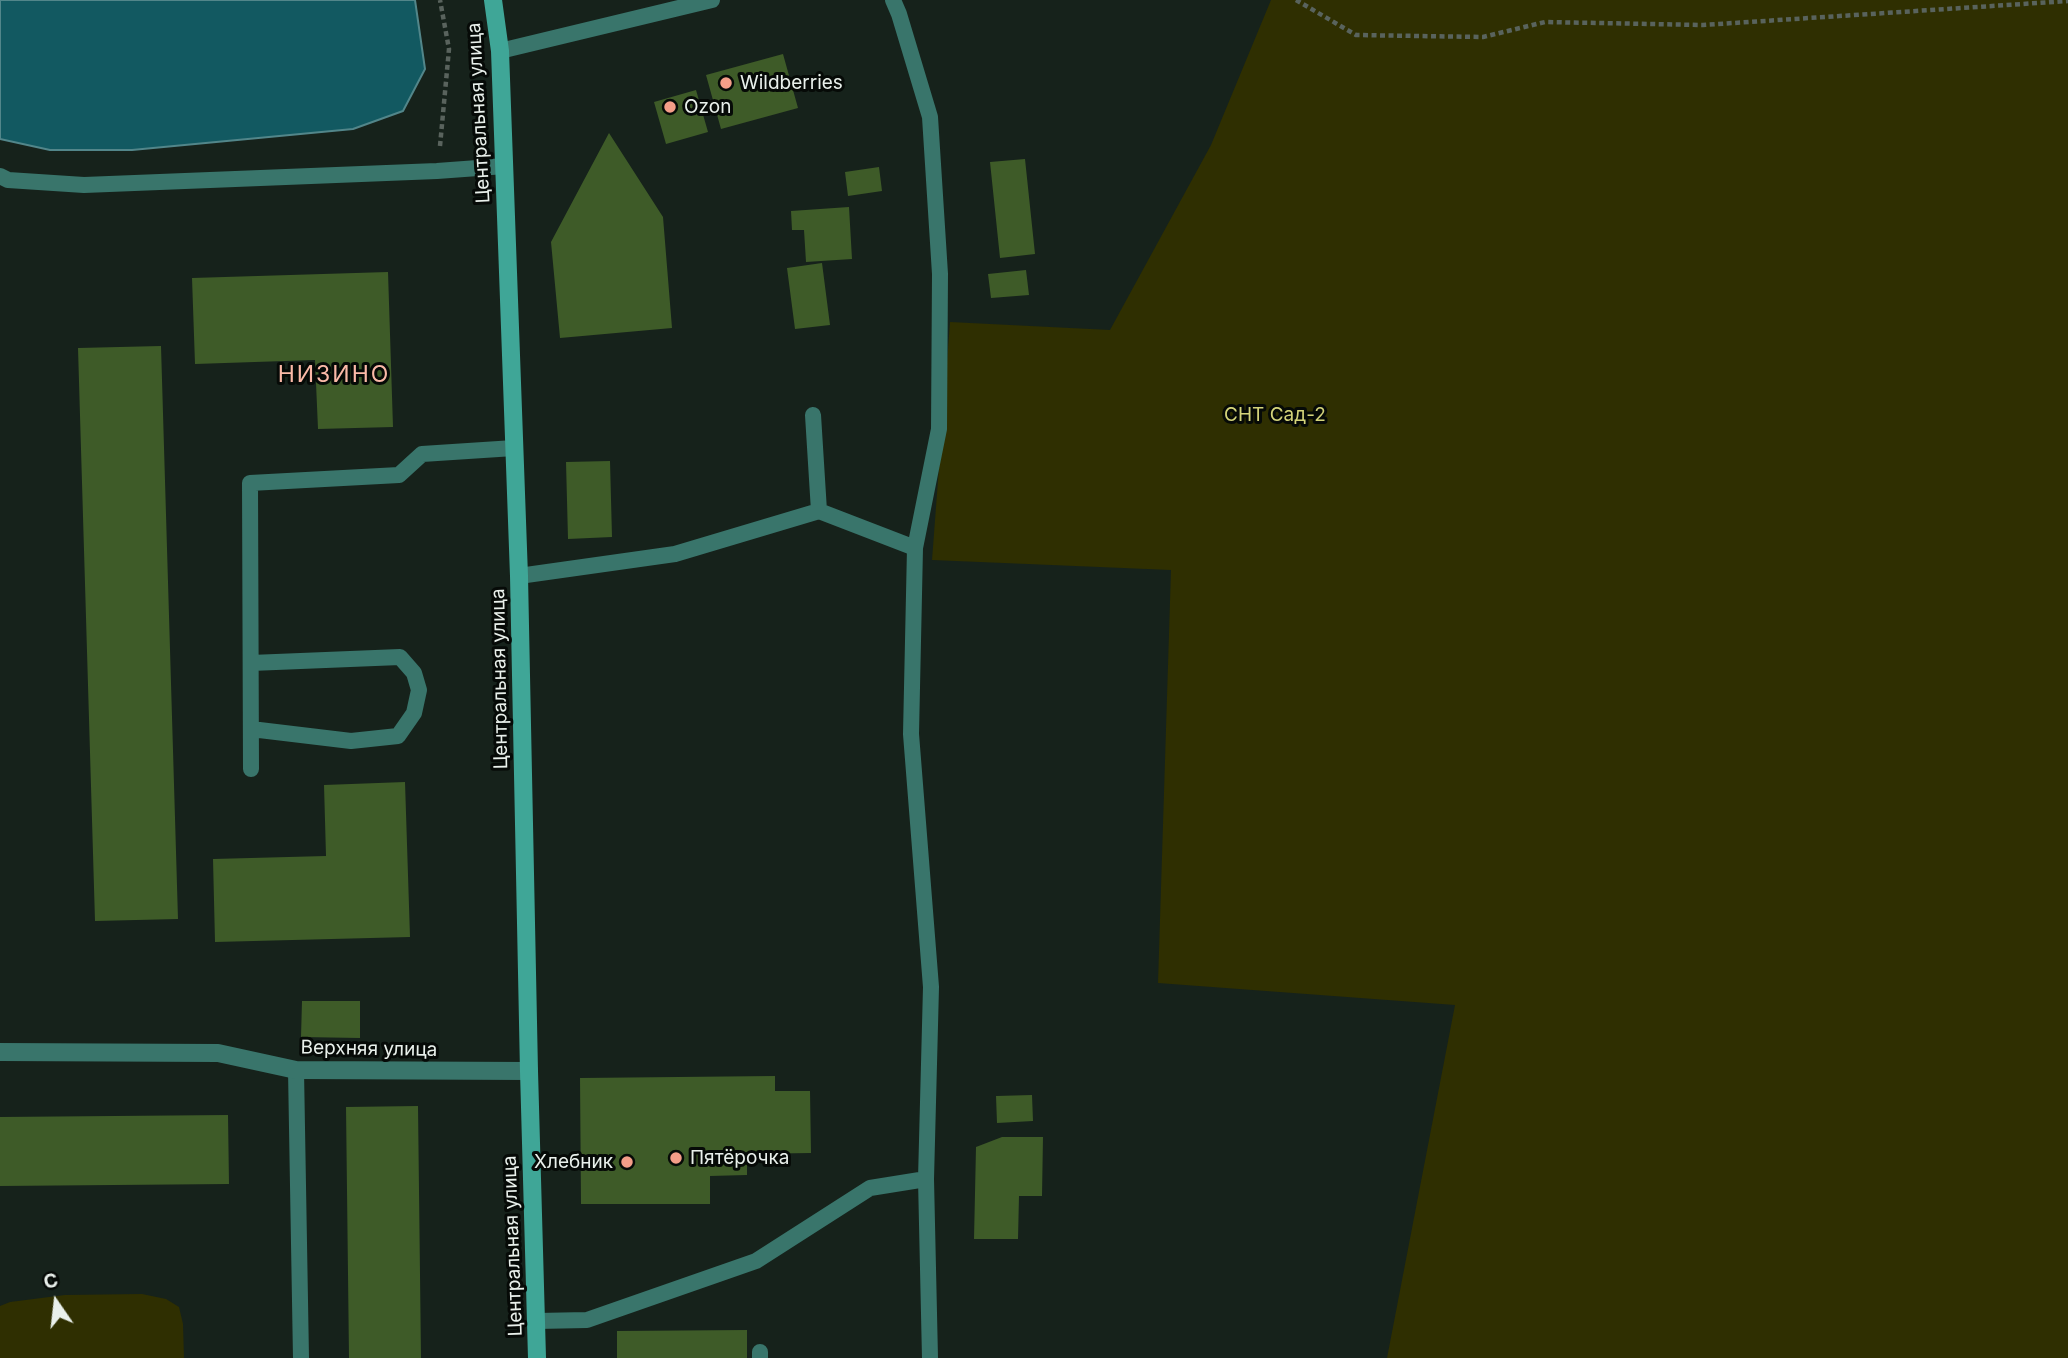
<!DOCTYPE html>
<meta charset="utf-8">
<style>
body{margin:0}
#map{position:relative;width:2068px;height:1358px;overflow:hidden;background:#16221b;font-family:Inter,sans-serif}
canvas{display:block}
.north{position:absolute;left:21px;top:1267px;width:70px;height:70px;-webkit-text-stroke:5px #060a07;paint-order:stroke;rotate:346deg;font-size:19px;font-weight:700;line-height:28px;text-align:center;color:#e9f0eb}
.north::after{content:'';display:block;margin:auto;width:24px;height:32px;background:#e9f0eb;clip-path:polygon(50% 0,100% 100%,50% 72%,0 100%)}
</style>
<div id="map">
<canvas width="2068" height="1358"></canvas>
<div class="north">С</div>
</div>
<script>
const c = document.querySelector('canvas').getContext('2d');
c.lineJoin = 'round';
function fill(path, color) { c.fillStyle = color; c.fill(path, 'evenodd'); }
const poly = rows => new Path2D(rows.map(r => 'M' + r).join(''));
function stroke(path, color, width, dash) { c.strokeStyle = color; c.lineWidth = width; c.lineCap = dash ? 'butt' : 'round'; c.setLineDash(dash || []); c.stroke(path); }
function label(font, color, halo, rows, align = 'center') {
  c.font = font + ' Inter,sans-serif'; c.lineWidth = 6; c.setLineDash([]); c.textBaseline = 'middle'; c.strokeStyle = halo; c.fillStyle = color; for (const [text, x, y, turn = 0] of rows) {
    c.save(); c.translate(x, y); c.rotate((+turn || 0) * Math.PI / 180); c.textAlign = isNaN(turn) ? turn : align; if (halo) c.strokeText(text, 0, 0); c.fillText(text, 0, 0); c.restore();
  }
}
fill(poly([
 [1271,0,2068,0,2068,1358,1387,1358,1455,1005,1158,983,1171,570,932,560,950,322,1110,330,1211,145],
 [142,1294,166,1299,179,1307,183,1324,184,1358,0,1358,0,1306,10,1302,65,1295]
]), '#2f2f01');
const water = poly([
 [0,0,415,0,425,69,403,111,353,129,132,150,50,150,0,139,0,0]
]);
fill(water, '#125961');
stroke(water, '#52868a', 2);
fill(poly([
 [783,54,798,108,721,129,706,75],
 [696,90,708,132,666,144,654,102],
 [609,133,663,217,672,328,560,338,551,242],
 [1025,159,1035,254,1000,258,990,162],
 [879,167,882,191,848,196,845,172],
 [849,207,852,259,806,262,804,230,792,230,791,211],
 [822,263,830,325,795,329,787,268],
 [1026,270,1029,295,991,298,988,274],
 [388,272,393,427,318,429,315,360,195,364,192,278],
 [161,346,178,919,95,921,78,348],
 [610,461,612,537,568,539,566,462],
 [405,782,410,937,215,942,213,859,326,856,324,785],
 [302,1001,360,1001,360,1038,301,1037],
 [775,1076,775,1091,810,1091,811,1153,747,1154,747,1175,710,1176,710,1204,581,1204,580,1078],
 [1032,1095,1033,1121,997,1123,996,1096],
 [418,1106,421,1358,349,1358,346,1107],
 [228,1115,229,1184,0,1186,0,1117],
 [1002,1137,1043,1137,1042,1196,1019,1196,1018,1239,974,1239,976,1147],
 [747,1330,747,1358,617,1358,617,1331]
]), '#3e5b28');
stroke(poly([
 [1296,0,1356,35,1483,37,1545,22,1703,25,2068,1],
 [440,146,449,49,440,0]
]), '#59635d', 4.5, [5, 3.5]);
stroke(poly([
 [893,0,899,14,930,117,940,274,939,429,915,548,911,734,931,987,926,1179,930,1358],
 [500,51,712,0],
 [0,176,8,180,84,185,437,171,505,166],
 [813,415,819,511],
 [519,576,675,554,819,511,915,548],
 [251,663,400,657,414,673,419,690,414,713,398,736,351,741,251,729],
 [251,769,250,483,399,475,422,454,514,448],
 [296,1070,301,1358],
 [537,1321,587,1320,756,1261,870,1188,926,1179],
 [760,1352,760,1358]
]), '#39756b', 16);
stroke(poly([
 [0,1052,218,1053,296,1070,529,1071]
]), '#39756b', 18);
stroke(poly([
 [493,0,500,51,519,576,529,1071,537,1358]
]), '#3fa697', 18);
for (const [x, y, r, color] of [
 [726,83,7,"#f49e88"],
 [670,107,7,"#f49e88"],
 [676,1158,7,"#f49e88"],
 [627,1162,7,"#f49e88"]
]) { const dot = new Path2D(); dot.arc(x, y, r, 0, 2 * Math.PI); c.fillStyle = color; c.fill(dot); stroke(dot, '#060a07', 2.5); }
label('19px', '#e9f0eb', '#060a07', [
 ["Wildberries",740,83],
 ["Ozon",684,107],
 ["Пятёрочка",690,1158],
 ["Хлебник",613,1162,"right"]
], 'left');
label('19px', '#e9f0eb', '#060a07', [
 ["Центральная улица",479,113,-93],
 ["Центральная улица",500,679,-91],
 ["Верхняя улица",369,1049,1],
 ["Центральная улица",513,1246,-92]
]);
label('19px', '#d4d47a', '#060a07', [
 ["СНТ Сад-2",1275,415]
]);
c.letterSpacing = '2px';
label('23px', '#fab9a7', '#060a07', [
 ["НИЗИНО",334,375]
]);
c.letterSpacing = '0px';
</script>
